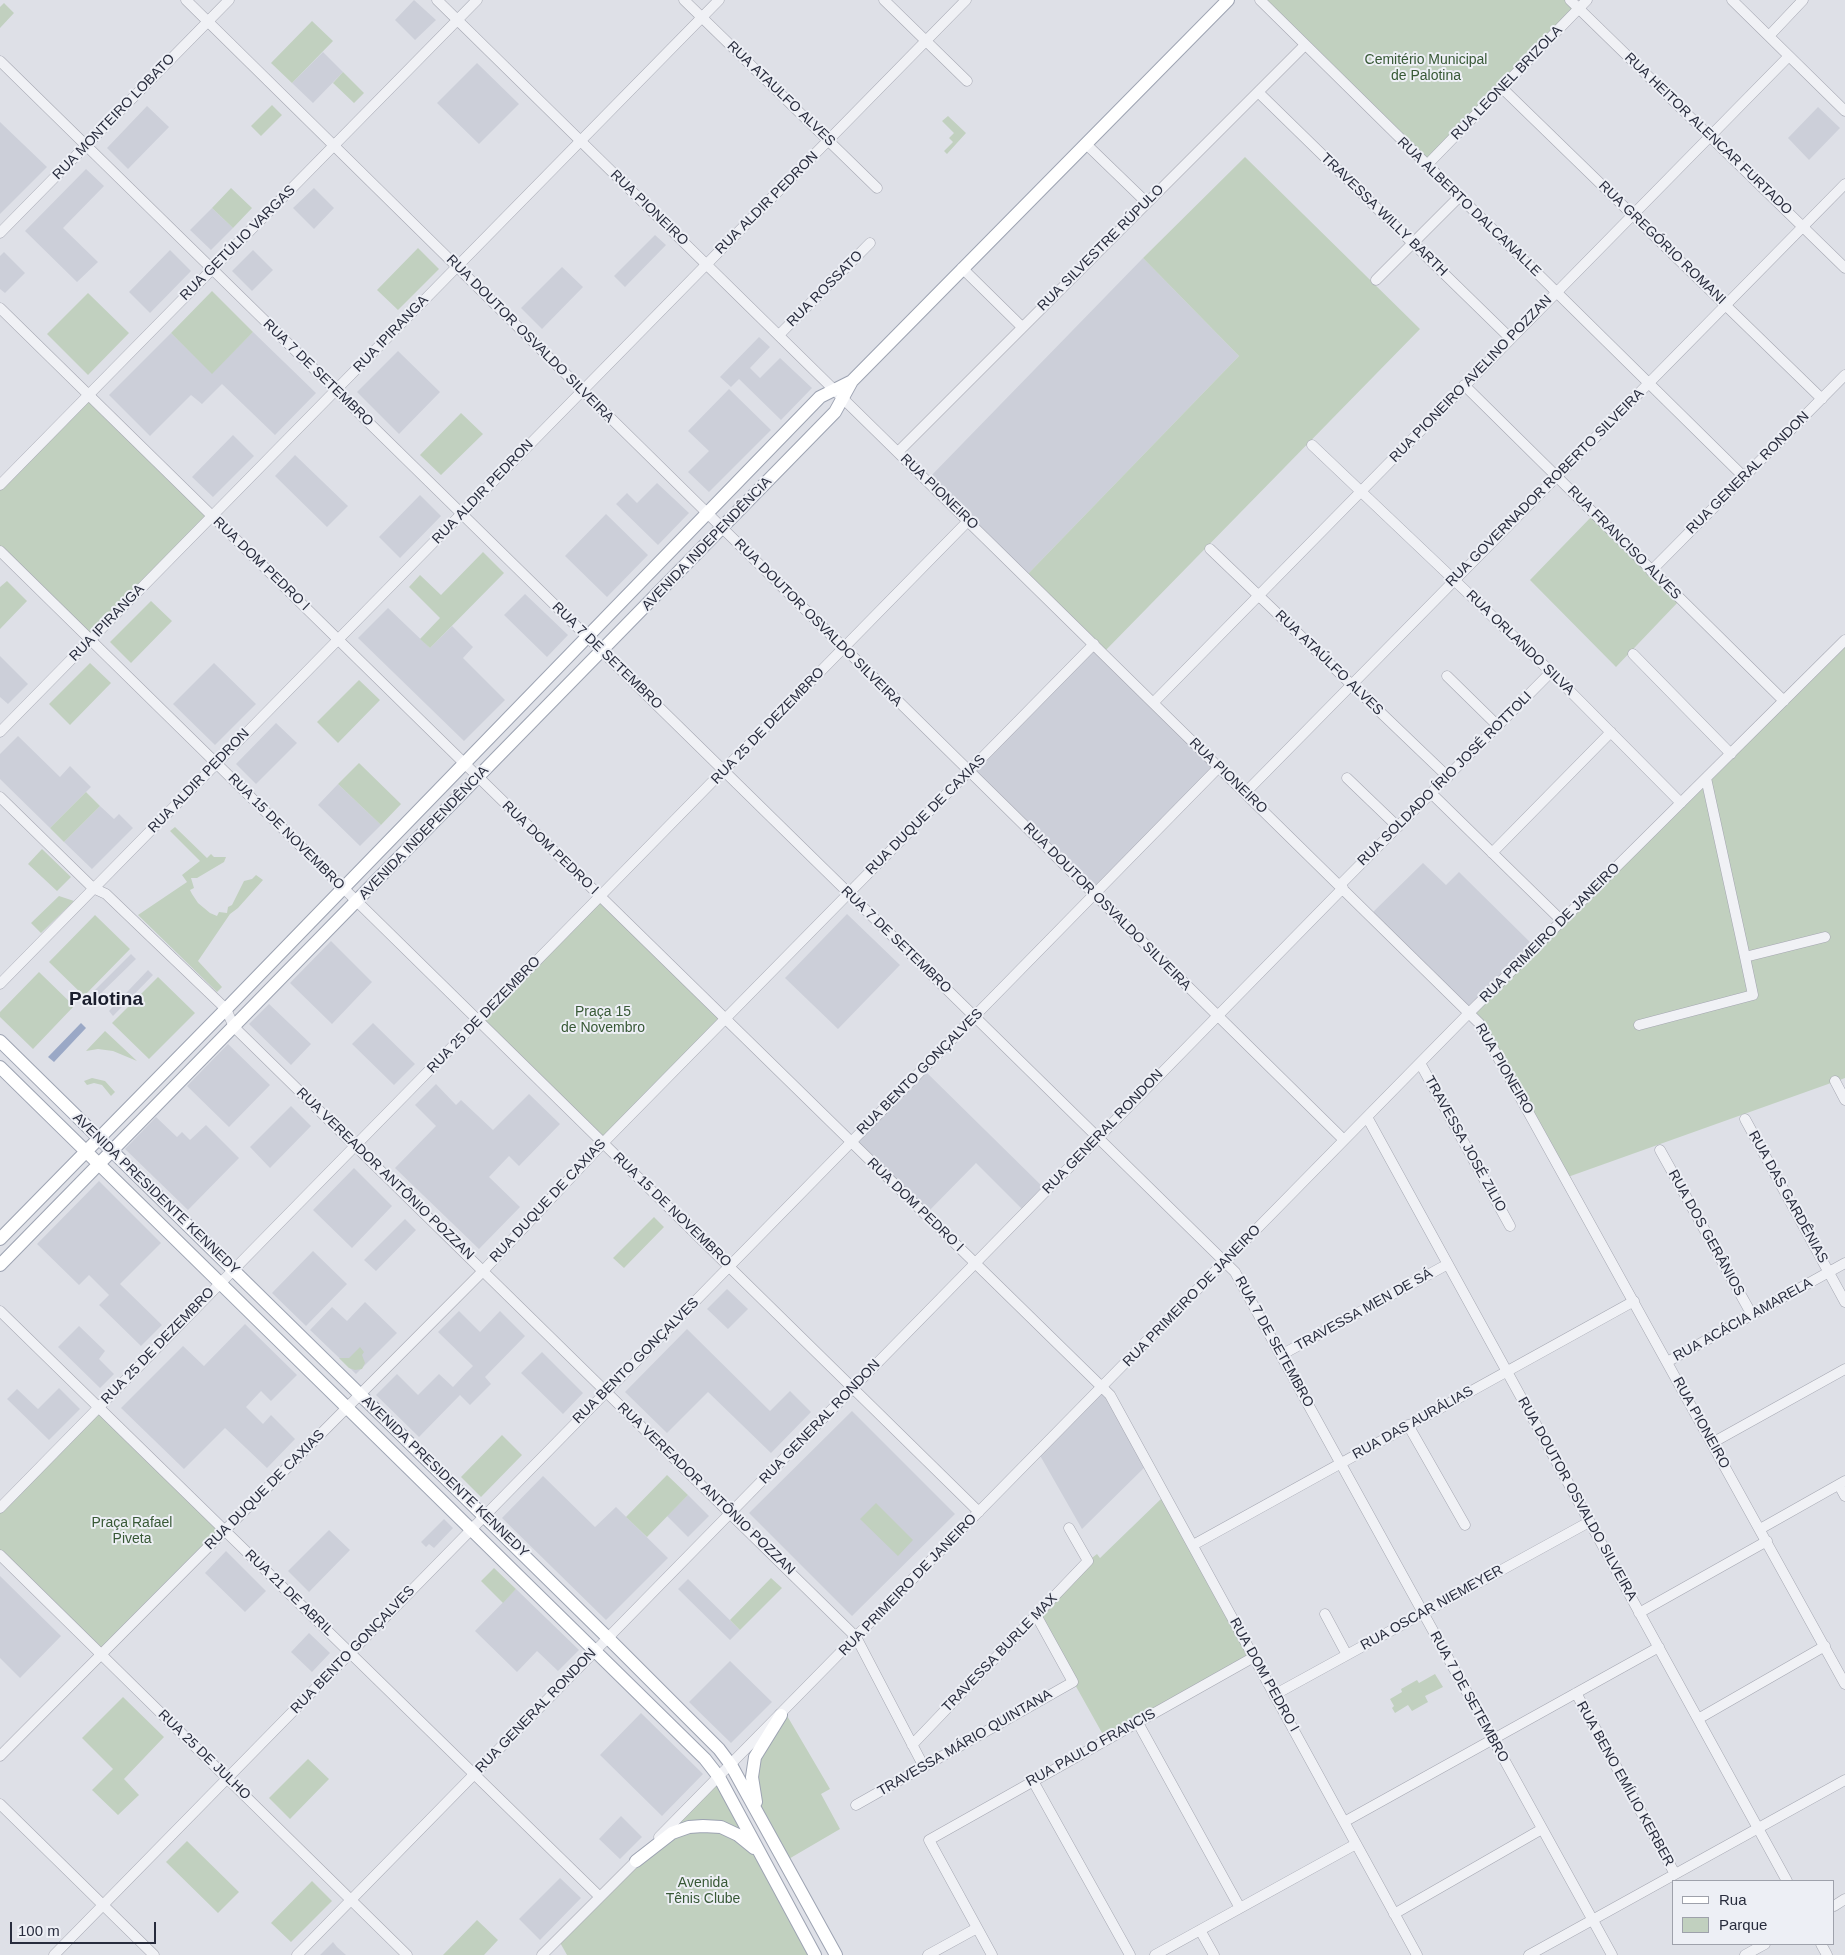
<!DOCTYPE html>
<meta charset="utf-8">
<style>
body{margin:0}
#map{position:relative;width:1845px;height:1955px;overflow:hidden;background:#dee0e7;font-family:Helvetica,sans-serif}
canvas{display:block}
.legend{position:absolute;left:1672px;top:1880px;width:162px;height:65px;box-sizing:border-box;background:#edeff5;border:1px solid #9ea1ab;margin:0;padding:6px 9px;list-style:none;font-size:15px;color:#282c3d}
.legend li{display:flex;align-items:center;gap:10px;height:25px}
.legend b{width:25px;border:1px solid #9ea1ab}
.scale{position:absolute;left:10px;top:1922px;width:146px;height:22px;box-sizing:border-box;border:2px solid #282c3d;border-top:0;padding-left:6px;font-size:15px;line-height:18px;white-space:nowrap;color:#282c3d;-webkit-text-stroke:4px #edeff5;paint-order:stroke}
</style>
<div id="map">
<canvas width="1845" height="1955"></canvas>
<ul class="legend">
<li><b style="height:6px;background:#fff"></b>Rua</li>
<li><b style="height:14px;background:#c1d0bf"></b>Parque</li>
</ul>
<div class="scale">100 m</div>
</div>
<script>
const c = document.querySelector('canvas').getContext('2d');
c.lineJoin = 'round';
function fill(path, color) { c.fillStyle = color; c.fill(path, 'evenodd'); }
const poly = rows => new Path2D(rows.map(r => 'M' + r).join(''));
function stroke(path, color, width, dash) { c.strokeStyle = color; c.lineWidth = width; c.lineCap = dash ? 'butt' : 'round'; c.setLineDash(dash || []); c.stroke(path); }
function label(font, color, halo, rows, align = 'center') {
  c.font = font + ' Helvetica,sans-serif'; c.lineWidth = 4; c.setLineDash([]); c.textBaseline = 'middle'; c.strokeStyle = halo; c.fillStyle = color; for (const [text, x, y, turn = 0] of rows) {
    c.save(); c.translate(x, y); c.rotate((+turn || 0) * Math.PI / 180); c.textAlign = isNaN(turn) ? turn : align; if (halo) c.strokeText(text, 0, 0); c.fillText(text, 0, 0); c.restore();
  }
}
fill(poly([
 [414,0,436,20,415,40,395,20],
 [323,52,343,72,313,103,292,83],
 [477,63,519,104,479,144,437,103],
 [147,106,169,127,128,169,107,148],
 [1818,107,1840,128,1809,160,1788,138],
 [0,122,47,167,0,214],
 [86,169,104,186,63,228,98,262,77,282,25,231],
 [314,188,334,208,314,229,293,208],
 [212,208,233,228,211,250,190,230],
 [655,235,666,245,625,287,614,276],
 [170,250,191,271,150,313,129,292],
 [253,250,273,270,252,291,232,271],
 [4,252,25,273,5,293,0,289,0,256],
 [1143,258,1239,356,1025,577,927,480],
 [562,267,583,287,542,329,521,308],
 [253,332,316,393,275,435,222,384,202,404,191,395,150,436,109,395,171,333,212,373],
 [759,337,770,347,750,368,760,378,780,358,812,388,781,420,739,379,731,387,720,377],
 [398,351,440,392,399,434,357,392],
 [729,389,771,430,709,492,688,472,709,451,688,431],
 [233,435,254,456,213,497,192,477],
 [295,455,348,506,327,527,275,476],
 [657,483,689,513,658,545,616,504,627,493,637,503],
 [420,495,441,516,400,558,379,537],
 [606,514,648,555,607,597,565,556],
 [525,594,568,635,547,657,504,615],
 [388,608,430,648,452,626,473,647,463,658,505,700,464,741,358,638],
 [1094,644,1219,767,1094,894,969,771],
 [0,656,28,684,8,704,0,697],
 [214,663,256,704,215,745,173,704],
 [276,723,297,743,256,784,236,764],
 [18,736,60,777,70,766,91,787,50,828,0,779,0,754],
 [338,784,381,825,360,846,318,805],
 [100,806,114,819,119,814,133,828,92,869,64,842],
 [1423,863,1446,885,1459,872,1535,947,1469,1013,1370,915],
 [847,914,900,965,838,1029,785,978],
 [331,941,372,982,332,1024,290,983],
 [131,954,136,959,97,997,92,993],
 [148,970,153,975,113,1016,109,1011],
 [269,1004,311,1044,291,1065,249,1024],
 [373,1023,415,1064,394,1085,352,1044],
 [228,1044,270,1085,229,1127,187,1086],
 [923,1069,1047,1191,1025,1212,976,1163,925,1215,851,1142],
 [436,1084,456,1105,461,1100,493,1130,529,1094,560,1124,519,1166,509,1156,489,1177,520,1207,479,1249,395,1168,436,1126,415,1105],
 [291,1106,311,1126,270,1168,250,1147],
 [156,1117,177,1137,182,1132,190,1140,206,1125,239,1158,188,1210,125,1149],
 [354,1168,392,1206,352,1248,313,1210],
 [99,1181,161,1243,120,1284,162,1325,141,1346,99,1305,109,1295,89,1275,79,1285,37,1244],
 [405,1219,416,1230,376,1271,364,1260],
 [313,1251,347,1284,306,1326,272,1293],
 [727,1289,748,1309,728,1329,707,1309],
 [365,1302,397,1333,356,1374,310,1330,332,1307,347,1321],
 [459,1311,480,1332,500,1311,525,1336,485,1377,491,1384,470,1405,460,1395,419,1437,376,1395,397,1374,418,1395,439,1374,453,1387,466,1373,473,1366,438,1332],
 [245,1324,297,1375,271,1401,261,1391,246,1407,263,1424,271,1415,295,1439,267,1468,225,1428,184,1469,121,1408,183,1346,204,1366],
 [79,1326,105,1351,99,1359,114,1374,100,1388,58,1347],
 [687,1329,770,1411,790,1391,811,1412,771,1453,708,1392,667,1433,625,1392],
 [542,1352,583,1393,563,1414,521,1373],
 [1102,1387,1148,1464,1082,1529,1038,1452],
 [59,1388,80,1409,49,1440,7,1399,17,1389,38,1409],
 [852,1411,955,1514,852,1616,749,1513],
 [543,1476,595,1527,616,1507,668,1558,606,1620,502,1518],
 [688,1495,709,1516,688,1537,667,1516],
 [444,1519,453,1528,434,1548,429,1544,426,1547,421,1542],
 [329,1530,350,1550,309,1592,288,1571],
 [226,1551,266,1591,245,1612,205,1573],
 [0,1576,61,1636,20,1678,0,1658],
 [688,1579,740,1630,730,1640,678,1589],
 [516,1589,579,1650,558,1671,537,1651,517,1672,475,1631],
 [309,1633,330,1653,312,1672,291,1652],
 [730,1661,772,1702,731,1743,689,1702],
 [641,1713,703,1774,662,1816,600,1755],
 [621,1816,642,1837,620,1859,599,1839],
 [560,1878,581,1898,540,1940,519,1919],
 [333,1942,337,1947,346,1955,320,1955]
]), '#cccfd9');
fill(poly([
 [1260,0,1570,0,1579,8,1427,165],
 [4,3,14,13,0,28,0,7],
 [312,21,333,41,292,83,271,63],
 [343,72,364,93,354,103,333,83],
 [272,105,282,115,261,136,251,126],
 [948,116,966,133,947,154,944,151,953,142,949,138,954,133,942,121],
 [1245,157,1420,329,1103,653,1025,577,1239,356,1143,258],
 [231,188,252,208,233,228,212,208],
 [418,248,439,269,398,310,377,290],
 [212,291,253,332,212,374,171,333],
 [88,293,129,333,88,375,47,334],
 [89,395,212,516,90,640,0,551,0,485],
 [461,413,483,434,441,475,420,455],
 [1594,514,1680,600,1616,667,1530,580],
 [483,552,504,573,430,648,420,639,440,618,409,587,420,575,441,595],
 [7,581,27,601,0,629,0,587],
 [151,601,172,621,131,663,110,642],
 [1845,640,1845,1078,1565,1178,1469,1013],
 [90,663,111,683,70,725,49,704],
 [359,680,380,700,338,743,317,722],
 [359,763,401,804,381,825,338,784],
 [86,792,100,806,64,842,50,828],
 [175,827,207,858,211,854,214,857,226,857,224,862,197,878,191,878,194,888,190,890,192,894,198,903,210,913,217,916,219,912,227,913,228,907,232,905,244,881,252,879,256,875,263,880,238,908,230,914,198,961,222,987,217,992,138,915,187,882,182,875,200,861,170,831],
 [42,849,71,877,57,891,28,864],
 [59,896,74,901,41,933,31,923],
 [600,896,725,1019,603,1143,478,1021],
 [95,915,130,949,84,996,49,962],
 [39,972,74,1006,33,1049,0,1017,0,1012],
 [158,977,195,1013,149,1059,112,1023],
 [105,1031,137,1061,113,1051,98,1049,86,1051],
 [92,1078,105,1081,115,1092,111,1096,102,1085,94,1083,87,1085,84,1081],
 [654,1217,664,1227,624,1268,613,1258],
 [360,1347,364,1352,362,1355,365,1363,362,1369,355,1370,349,1368,339,1358,349,1358],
 [99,1407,225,1531,100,1654,0,1555,0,1508],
 [502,1435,522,1455,481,1497,461,1477],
 [667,1475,688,1495,647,1537,626,1517],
 [1162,1498,1254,1657,1106,1740,1036,1615,1088,1561,1097,1554,1100,1558],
 [876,1503,913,1540,898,1556,860,1519],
 [494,1568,516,1589,503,1603,481,1581],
 [771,1578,782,1588,740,1630,730,1620],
 [1435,1674,1443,1687,1425,1696,1428,1702,1412,1711,1408,1705,1395,1713,1392,1708,1394,1706,1390,1699,1402,1692,1401,1689,1417,1680,1419,1683],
 [123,1697,164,1737,124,1779,139,1795,118,1815,92,1790,113,1769,82,1738],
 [786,1714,830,1789,821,1794,840,1829,787,1860,772,1834,758,1798,756,1770,760,1757],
 [308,1759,329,1779,290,1819,269,1798],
 [717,1783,749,1838,732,1828,672,1829],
 [703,1826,752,1846,815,1955,567,1955,558,1939,656,1844],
 [187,1841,239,1892,218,1913,166,1862],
 [312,1881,332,1901,291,1942,271,1923],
 [477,1920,498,1940,484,1955,443,1955]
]), '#c1d0bf');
fill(poly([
 [81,1023,86,1028,54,1062,48,1057]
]), '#9aa8c6');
const minor = poly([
 [186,0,1344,1140],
 [437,0,1479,1023,1845,1684],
 [684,0,877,188],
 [884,0,967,81],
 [1260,0,1744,477],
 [1570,0,1845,268],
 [1732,0,1845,111],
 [1769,36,1803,0],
 [0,61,1235,1272,1612,1955],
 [1502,88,1822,399],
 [1258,92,1510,338],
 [1086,144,1147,203],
 [1427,165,1587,0],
 [0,233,229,0],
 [962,268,1022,327],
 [1376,280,1459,197],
 [0,308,464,763,1110,1395,1417,1955],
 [779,335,870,243],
 [1464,385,1784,701],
 [1312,445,1551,672,1681,803],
 [898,452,1305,45],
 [0,485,477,0],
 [1210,549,1448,777],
 [0,551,979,1512],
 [1651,571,1845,375],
 [1633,654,1731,754],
 [1447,676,1498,726],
 [1153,703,1789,56],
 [0,732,719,0],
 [1347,778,1398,827],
 [1706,778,1745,957,1825,937],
 [1245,793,1845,184],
 [1431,793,1562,921],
 [0,797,93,888,106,894,226,1009,234,1027,856,1637,924,1767],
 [1492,853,1611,732],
 [1340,885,1551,672],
 [0,984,966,0],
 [1639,1025,1753,995,1745,957],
 [1420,1063,1510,1226],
 [1835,1081,1845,1100],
 [1367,1117,1787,1881],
 [1745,1119,1845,1302],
 [1660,1150,1752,1315],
 [0,1311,600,1897],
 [1281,1355,1448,1264],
 [1667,1362,1845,1263],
 [1408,1425,1465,1525],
 [1712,1443,1845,1369],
 [1839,1485,1845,1496],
 [0,1508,968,521],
 [1760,1529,1845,1481],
 [1193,1545,1634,1301],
 [0,1555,407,1955],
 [1639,1613,1767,1541],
 [1325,1614,1347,1655],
 [1576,1693,1675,1874],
 [1274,1695,1589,1522],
 [1698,1719,1825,1646],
 [1138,1723,1240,1908],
 [912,1745,1088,1561,1069,1528],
 [0,1756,483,1271,603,1143,1094,644],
 [1033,1781,1130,1955],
 [0,1804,154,1955],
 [856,1805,1073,1682,1036,1615],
 [1344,1822,1659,1647],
 [659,1837,1469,1013,1845,640],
 [1834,1906,1845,1899],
 [1394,1914,1542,1829],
 [1200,1930,1214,1955],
 [1821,1944,1827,1955],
 [54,1955,1219,767],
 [297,1955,1343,888],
 [542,1955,640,1857],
 [928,1955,977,1928],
 [992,1955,929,1840,1254,1657],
 [1155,1955,1356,1844],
 [1529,1955,1845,1780],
 [1745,1955,1765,1944]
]);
const major = poly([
 [0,1041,608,1638,719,1749,731,1765,836,1955],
 [0,1067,705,1759,719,1777,815,1955],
 [0,1239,226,1009,820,397,852,381],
 [0,1265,835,412,852,381,1228,0],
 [756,1802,752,1777,755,1757,781,1715],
 [636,1861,672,1833,689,1827,703,1826,721,1827,738,1835,754,1848]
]);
stroke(minor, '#a4a6b1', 11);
stroke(major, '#9da3b2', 14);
stroke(minor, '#f0f1f5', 10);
stroke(major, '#fff', 12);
label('14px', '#375835', '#edeff5', [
 ["Cemitério Municipal",1426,60],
 ["de Palotina",1426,76],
 ["Praça 15",603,1012],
 ["de Novembro",603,1028],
 ["Praça Rafael",132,1523],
 ["Piveta",132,1539],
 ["Avenida",703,1883],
 ["Tênis Clube",703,1899]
]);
label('14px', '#282c3d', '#edeff5', [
 ["RUA LEONEL BRIZOLA",1507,83,-46],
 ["RUA ATAULFO ALVES",781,94,44],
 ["RUA MONTEIRO LOBATO",114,117,-46],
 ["RUA HEITOR ALENCAR FURTADO",1708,134,44],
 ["RUA ALDIR PEDRON",767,203,-45],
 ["RUA ALBERTO DALCANALLE",1469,207,44],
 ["RUA PIONEIRO",649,208,44],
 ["TRAVESSA WILLY BARTH",1384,215,44],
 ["RUA GETÚLIO VARGAS",238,243,-45],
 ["RUA GREGÓRIO ROMANI",1662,243,44],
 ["RUA SILVESTRE RÚPULO",1101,248,-45],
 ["RUA ROSSATO",825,289,-45],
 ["RUA IPIRANGA",391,334,-46],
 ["RUA DOUTOR OSVALDO SILVEIRA",530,339,45],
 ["RUA 7 DE SETEMBRO",318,373,44],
 ["RUA PIONEIRO AVELINO POZZAN",1471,379,-46],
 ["RUA GENERAL RONDON",1748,473,-45],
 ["RUA GOVERNADOR ROBERTO SILVEIRA",1545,488,-45],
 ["RUA ALDIR PEDRON",483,492,-46],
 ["RUA PIONEIRO",939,492,44],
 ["RUA FRANCISO ALVES",1624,543,45],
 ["AVENIDA INDEPENDÊNCIA",707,544,-46],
 ["RUA DOM PEDRO I",261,564,44],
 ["RUA IPIRANGA",107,623,-46],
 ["RUA DOUTOR OSVALDO SILVEIRA",818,623,45],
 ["RUA ORLANDO SILVA",1520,643,44],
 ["RUA 7 DE SETEMBRO",607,656,44],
 ["RUA ATAÚLFO ALVES",1329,663,44],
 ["RUA 25 DE DEZEMBRO",768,726,-46],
 ["RUA PIONEIRO",1228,776,44],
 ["RUA SOLDADO ÍRIO JOSÉ ROTTOLI",1445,779,-45],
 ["RUA ALDIR PEDRON",199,781,-46],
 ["RUA DUQUE DE CAXIAS",926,815,-45],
 ["RUA 15 DE NOVEMBRO",286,832,45],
 ["AVENIDA INDEPENDÊNCIA",424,833,-46],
 ["RUA DOM PEDRO I",550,848,44],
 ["RUA DOUTOR OSVALDO SILVEIRA",1107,907,45],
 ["RUA PRIMEIRO DE JANEIRO",1550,933,-45],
 ["RUA 7 DE SETEMBRO",896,940,44],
 ["RUA 25 DE DEZEMBRO",484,1015,-46],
 ["RUA PIONEIRO",1504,1069,60],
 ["RUA BENTO GONÇALVES",920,1072,-45],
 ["RUA GENERAL RONDON",1103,1132,-46],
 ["TRAVESSA JOSÉ ZILIO",1465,1144,61],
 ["RUA VEREADOR ANTÔNIO POZZAN",385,1174,44],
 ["AVENIDA PRESIDENTE KENNEDY",156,1194,44],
 ["RUA DAS GARDÊNIAS",1788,1197,61],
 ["RUA DUQUE DE CAXIAS",548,1201,-47],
 ["RUA DOM PEDRO I",915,1205,44],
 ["RUA 15 DE NOVEMBRO",672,1210,44],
 ["RUA DOS GERÂNIOS",1706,1233,61],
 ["RUA PRIMEIRO DE JANEIRO",1192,1296,-46],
 ["TRAVESSA MEN DE SÁ",1364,1310,-29],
 ["RUA ACÁCIA AMARELA",1743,1320,-29],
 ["RUA 7 DE SETEMBRO",1274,1342,61],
 ["RUA 25 DE DEZEMBRO",158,1346,-46],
 ["RUA BENTO GONÇALVES",636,1361,-45],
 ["RUA GENERAL RONDON",820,1422,-46],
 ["RUA DAS AURÁLIAS",1413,1423,-29],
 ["RUA PIONEIRO",1701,1423,61],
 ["AVENIDA PRESIDENTE KENNEDY",445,1477,44],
 ["RUA VEREADOR ANTÔNIO POZZAN",706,1489,44],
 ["RUA DUQUE DE CAXIAS",265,1490,-45],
 ["RUA DOUTOR OSVALDO SILVEIRA",1577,1499,61],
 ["RUA PRIMEIRO DE JANEIRO",908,1585,-46],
 ["RUA 21 DE ABRIL",289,1593,44],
 ["RUA OSCAR NIEMEYER",1432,1608,-29],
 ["RUA BENTO GONÇALVES",353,1650,-46],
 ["TRAVESSA BURLE MAX",1000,1653,-46],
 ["RUA DOM PEDRO I",1264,1675,61],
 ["RUA 7 DE SETEMBRO",1469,1697,61],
 ["RUA GENERAL RONDON",536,1711,-46],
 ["TRAVESSA MÁRIO QUINTANA",965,1743,-30],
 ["RUA PAULO FRANCIS",1091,1748,-29],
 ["RUA 25 DE JULHO",204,1755,44],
 ["RUA BENO EMÍLIO KERBER",1625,1784,61]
]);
label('bold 19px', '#1a1e2d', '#edeff5', [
 ["Palotina",106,1000]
]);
</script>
